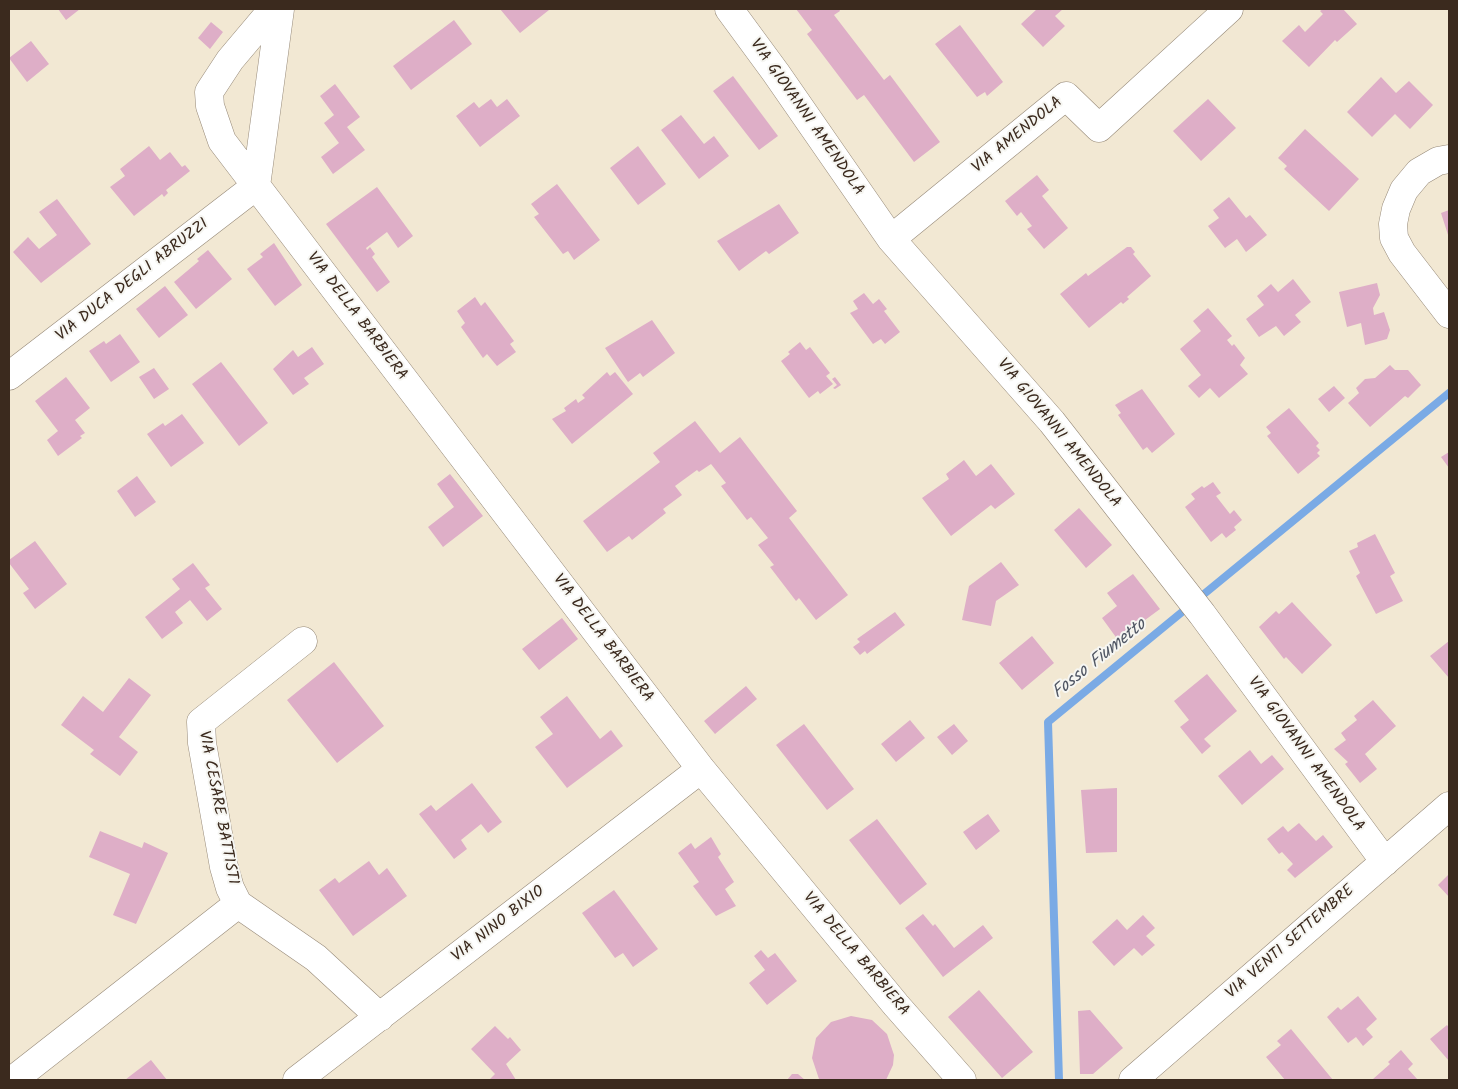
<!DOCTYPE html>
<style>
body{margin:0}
#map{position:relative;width:1458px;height:1089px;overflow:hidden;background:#f2e8d3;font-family:Kalam,sans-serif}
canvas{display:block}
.frame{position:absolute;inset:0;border:10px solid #3b2a1e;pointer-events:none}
</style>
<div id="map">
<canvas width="1458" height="1089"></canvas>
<div class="frame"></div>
</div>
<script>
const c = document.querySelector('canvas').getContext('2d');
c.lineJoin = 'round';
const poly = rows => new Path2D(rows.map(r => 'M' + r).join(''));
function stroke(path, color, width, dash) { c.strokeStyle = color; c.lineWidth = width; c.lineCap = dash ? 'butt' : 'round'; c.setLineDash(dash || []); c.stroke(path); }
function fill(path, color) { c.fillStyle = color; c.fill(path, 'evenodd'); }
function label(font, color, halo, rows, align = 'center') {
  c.font = font + ' Kalam,sans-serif'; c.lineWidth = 4; c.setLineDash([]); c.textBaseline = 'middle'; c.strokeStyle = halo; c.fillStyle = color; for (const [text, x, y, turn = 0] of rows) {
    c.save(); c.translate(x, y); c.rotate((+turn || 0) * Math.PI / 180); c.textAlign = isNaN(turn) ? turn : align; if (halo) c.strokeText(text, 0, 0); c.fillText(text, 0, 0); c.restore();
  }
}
stroke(poly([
 [1059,1080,1048,722,1449,393]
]), '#7aaae5', 8);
fill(poly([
 [58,9,80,9,66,20],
 [500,9,549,9,549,10,520,33],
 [796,9,839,9,840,11,834,15,884,80,890,75,940,142,914,162,864,95,857,100,807,34,812,30],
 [1037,9,1063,9,1055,16,1065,26,1043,47,1021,24],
 [1323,9,1343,9,1357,24,1337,42,1335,40,1309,67,1282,41,1299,25,1305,32,1323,14,1320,11],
 [454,20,472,44,411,90,393,66],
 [211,22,223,32,210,49,198,38],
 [960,25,1003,82,987,96,985,92,977,97,935,44],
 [31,41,49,64,27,82,9,58],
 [733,76,778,136,759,150,713,91],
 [1381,77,1396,93,1409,81,1433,105,1410,129,1395,114,1372,137,1347,112],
 [335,84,360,117,347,127,365,150,333,174,321,157,339,143,324,123,334,115,320,96],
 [491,99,497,107,507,99,520,116,480,147,456,116,474,102,479,108],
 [1208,99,1236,128,1201,161,1173,131],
 [681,115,704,144,714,136,729,156,699,179,661,130],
 [1305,129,1359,179,1329,211,1284,169,1287,166,1278,158],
 [149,146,160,160,170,152,182,167,185,165,190,171,166,190,168,193,164,197,162,194,134,216,110,187,125,176,120,169],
 [638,146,666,184,638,205,610,168],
 [1037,175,1049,190,1042,196,1068,228,1044,249,1027,229,1032,226,1021,212,1017,216,1005,201],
 [557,184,600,240,574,260,568,251,563,254,534,217,539,214,531,204],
 [377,187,413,236,398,248,387,232,366,248,367,250,370,247,375,254,372,257,390,282,377,292,326,224],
 [1229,197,1246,218,1250,215,1267,235,1246,252,1237,239,1225,248,1208,226,1219,218,1213,210],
 [57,199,91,244,41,283,13,252,28,237,39,249,57,235,39,212],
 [779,204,799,233,769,254,766,251,739,271,717,241],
 [1449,210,1449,238,1441,213],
 [274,243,302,285,275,306,247,269,263,257,260,254],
 [1127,247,1131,247,1135,252,1133,254,1151,276,1127,297,1129,299,1123,304,1121,302,1089,328,1060,294,1086,273,1088,276],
 [208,250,232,279,196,309,174,282,199,261,197,259],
 [1293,279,1311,302,1295,315,1301,322,1284,336,1276,326,1259,337,1246,319,1264,305,1257,296,1271,284,1278,292],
 [1377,283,1380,295,1373,308,1374,315,1384,312,1390,330,1387,339,1365,345,1361,323,1347,327,1339,292],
 [165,286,188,315,159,338,136,309],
 [864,293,873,304,879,299,887,309,884,311,900,332,885,344,881,339,873,344,850,313,858,309,853,301],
 [475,297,481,306,485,302,514,341,510,344,516,352,497,366,487,354,483,358,461,327,465,323,457,311],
 [1208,308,1232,336,1227,340,1232,346,1234,344,1245,358,1240,365,1248,374,1219,398,1210,388,1199,398,1188,386,1201,375,1180,349,1201,331,1193,321],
 [652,320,675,353,643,377,640,373,628,382,605,348],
 [120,334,140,362,111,382,89,351,104,341,106,344],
 [800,342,806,350,810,347,830,373,826,376,833,384,820,394,818,391,809,398,781,361,790,354,788,352],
 [312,347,324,364,304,378,309,384,293,395,273,369,293,350,298,357],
 [221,362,268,423,239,446,192,384],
 [1390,365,1395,370,1408,370,1421,385,1408,398,1405,396,1370,427,1348,403,1359,393,1356,388,1365,379,1375,378],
 [154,368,169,389,154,399,139,377],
 [607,372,610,376,615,372,633,394,572,444,552,419,566,411,564,408,576,399,578,403,585,398,582,395],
 [66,377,90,408,75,420,85,433,80,436,82,438,58,456,47,440,58,431,35,401],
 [835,377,841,385,835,389,833,388,837,385,832,379],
 [1334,386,1345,398,1329,412,1318,399],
 [1142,389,1175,434,1152,453,1147,447,1143,450,1118,415,1121,413,1115,405],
 [1289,408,1319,443,1316,446,1320,450,1317,453,1320,456,1298,474,1267,436,1271,433,1266,427],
 [182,414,204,443,171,467,147,434,163,423,165,426],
 [695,421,720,453,740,437,797,511,789,518,848,595,816,620,799,598,796,601,770,567,774,565,758,545,768,538,751,517,747,520,721,486,726,483,711,464,699,472,697,470,675,486,682,495,663,509,666,513,632,540,629,536,607,552,583,521,660,462,653,453],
 [1449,452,1449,468,1441,457],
 [964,460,976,476,991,464,1015,494,995,509,991,505,951,536,922,498,949,479,946,474],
 [450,474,483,516,443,547,428,527,454,507,437,484],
 [137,476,156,502,135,517,117,491],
 [1213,482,1221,493,1216,496,1230,514,1234,510,1242,520,1234,527,1236,530,1226,538,1222,533,1211,542,1185,507,1195,499,1191,494,1202,486,1204,488],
 [1079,508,1112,545,1086,568,1054,530],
 [1375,534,1395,573,1390,576,1403,601,1376,614,1356,576,1360,573,1349,551,1358,547,1357,543],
 [35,541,67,584,35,609,23,593,29,589,9,563,9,560],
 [1001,562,1019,585,996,601,991,626,962,620,969,586],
 [193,563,210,585,205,588,222,609,207,621,190,600,175,612,183,623,162,639,145,617,180,589,172,579],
 [1133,574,1160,609,1118,640,1102,618,1117,606,1107,593],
 [1292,602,1332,645,1302,674,1286,657,1284,659,1259,627,1276,611,1279,614],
 [895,612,905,625,867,654,865,651,860,655,853,647,860,642,857,639],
 [562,618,578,639,539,670,522,649],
 [1032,636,1054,663,1022,690,999,663],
 [1449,641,1449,678,1430,656],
 [334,662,384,726,337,763,287,700],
 [1207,674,1237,711,1204,739,1211,746,1202,754,1180,727,1189,720,1174,701],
 [129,678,151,695,119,737,138,752,120,776,90,754,94,750,61,725,83,696,103,712],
 [746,686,757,699,715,734,704,721],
 [567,696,600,739,611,730,623,746,567,788,535,747,553,734,540,717],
 [1373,700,1396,726,1365,754,1377,769,1360,783,1345,764,1348,762,1334,749,1346,740,1341,733,1357,720,1354,716],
 [910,720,925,738,896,762,881,744],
 [804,724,854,789,827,810,776,745],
 [954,724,968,741,952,755,937,737],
 [1250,750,1261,764,1272,755,1284,769,1242,805,1218,776],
 [472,783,502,822,488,833,481,824,461,840,467,849,454,859,419,814,431,805,436,811],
 [1117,788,1117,852,1086,853,1081,790],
 [988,814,1000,831,976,850,963,832],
 [877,819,927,884,900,905,849,840],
 [1299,823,1316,841,1323,835,1333,847,1295,878,1287,870,1293,864,1282,852,1279,854,1267,839,1283,826,1288,832],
 [100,831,142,848,144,842,168,853,136,924,113,915,130,874,89,857],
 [711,837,721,854,718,857,734,882,725,889,736,906,716,916,693,886,699,882,678,853,691,843,695,849],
 [369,861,379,875,387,868,407,896,353,936,319,890,335,878,339,883],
 [1449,874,1449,897,1438,885],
 [614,890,658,949,633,967,623,953,615,958,582,913],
 [923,914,933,926,935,924,954,948,983,925,993,938,943,977,905,928],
 [1143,915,1155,928,1146,936,1155,945,1142,956,1134,948,1114,966,1092,942,1117,919,1127,930],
 [761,950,768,958,775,953,797,981,767,1005,749,983,765,970,754,956],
 [979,990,1033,1052,1002,1078,948,1017],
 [1358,996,1377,1019,1366,1029,1373,1037,1363,1046,1356,1037,1348,1043,1327,1017,1338,1007,1341,1010],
 [1090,1010,1123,1048,1093,1074,1080,1074,1078,1011],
 [851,1016,872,1020,887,1034,894,1055,893,1065,886,1080,819,1079,812,1058,816,1038,831,1022],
 [1447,1025,1449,1028,1449,1061,1430,1039],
 [495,1026,508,1039,510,1037,521,1050,506,1064,516,1080,489,1080,495,1074,471,1049],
 [1291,1029,1333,1080,1285,1080,1266,1057,1281,1045,1277,1041],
 [1401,1050,1413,1064,1408,1069,1418,1080,1375,1080,1373,1079,1390,1064,1388,1062],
 [151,1060,167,1080,125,1080,130,1076],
 [792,1074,798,1074,805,1080,787,1080]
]), '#deaec7');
const minor = poly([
 [273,9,230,60,209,92,210,106,222,141,701,769,896,1005,962,1080],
 [729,9,776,73,891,239,1052,422,1202,614,1385,862],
 [1449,159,1438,161,1419,172,1404,190,1396,209,1393,224,1394,238,1402,253,1449,314],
 [891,239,1066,96,1099,128,1229,9],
 [9,376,256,186,280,9],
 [238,904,230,888,224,867,202,743,201,722,303,641],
 [13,1080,238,904,316,958,380,1017],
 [297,1080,701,769],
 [1133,1080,1449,806]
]);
stroke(minor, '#968978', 29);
stroke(minor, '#fff', 28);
label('16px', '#3b2a1e', '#f6f6f2', [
 ["VIA GIOVANNI AMENDOLA",806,118,55],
 ["VIA AMENDOLA",1018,136,-39],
 ["VIA DUCA DEGLI ABRUZZI",133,281,-38],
 ["VIA DELLA BARBIERA",356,317,53],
 ["VIA GIOVANNI AMENDOLA",1058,434,51],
 ["VIA DELLA BARBIERA",602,639,53],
 ["VIA GIOVANNI AMENDOLA",1305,755,54],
 ["VIA CESARE BATTISTI",217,808,79],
 ["VIA NINO BIXIO",499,925,-38],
 ["VIA VENTI SETTEMBRE",1291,943,-41],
 ["VIA DELLA BARBIERA",855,955,50]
]);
label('italic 18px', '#515764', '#f6f6f2', [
 ["Fosso Fiumetto",1100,660,-39]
]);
</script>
